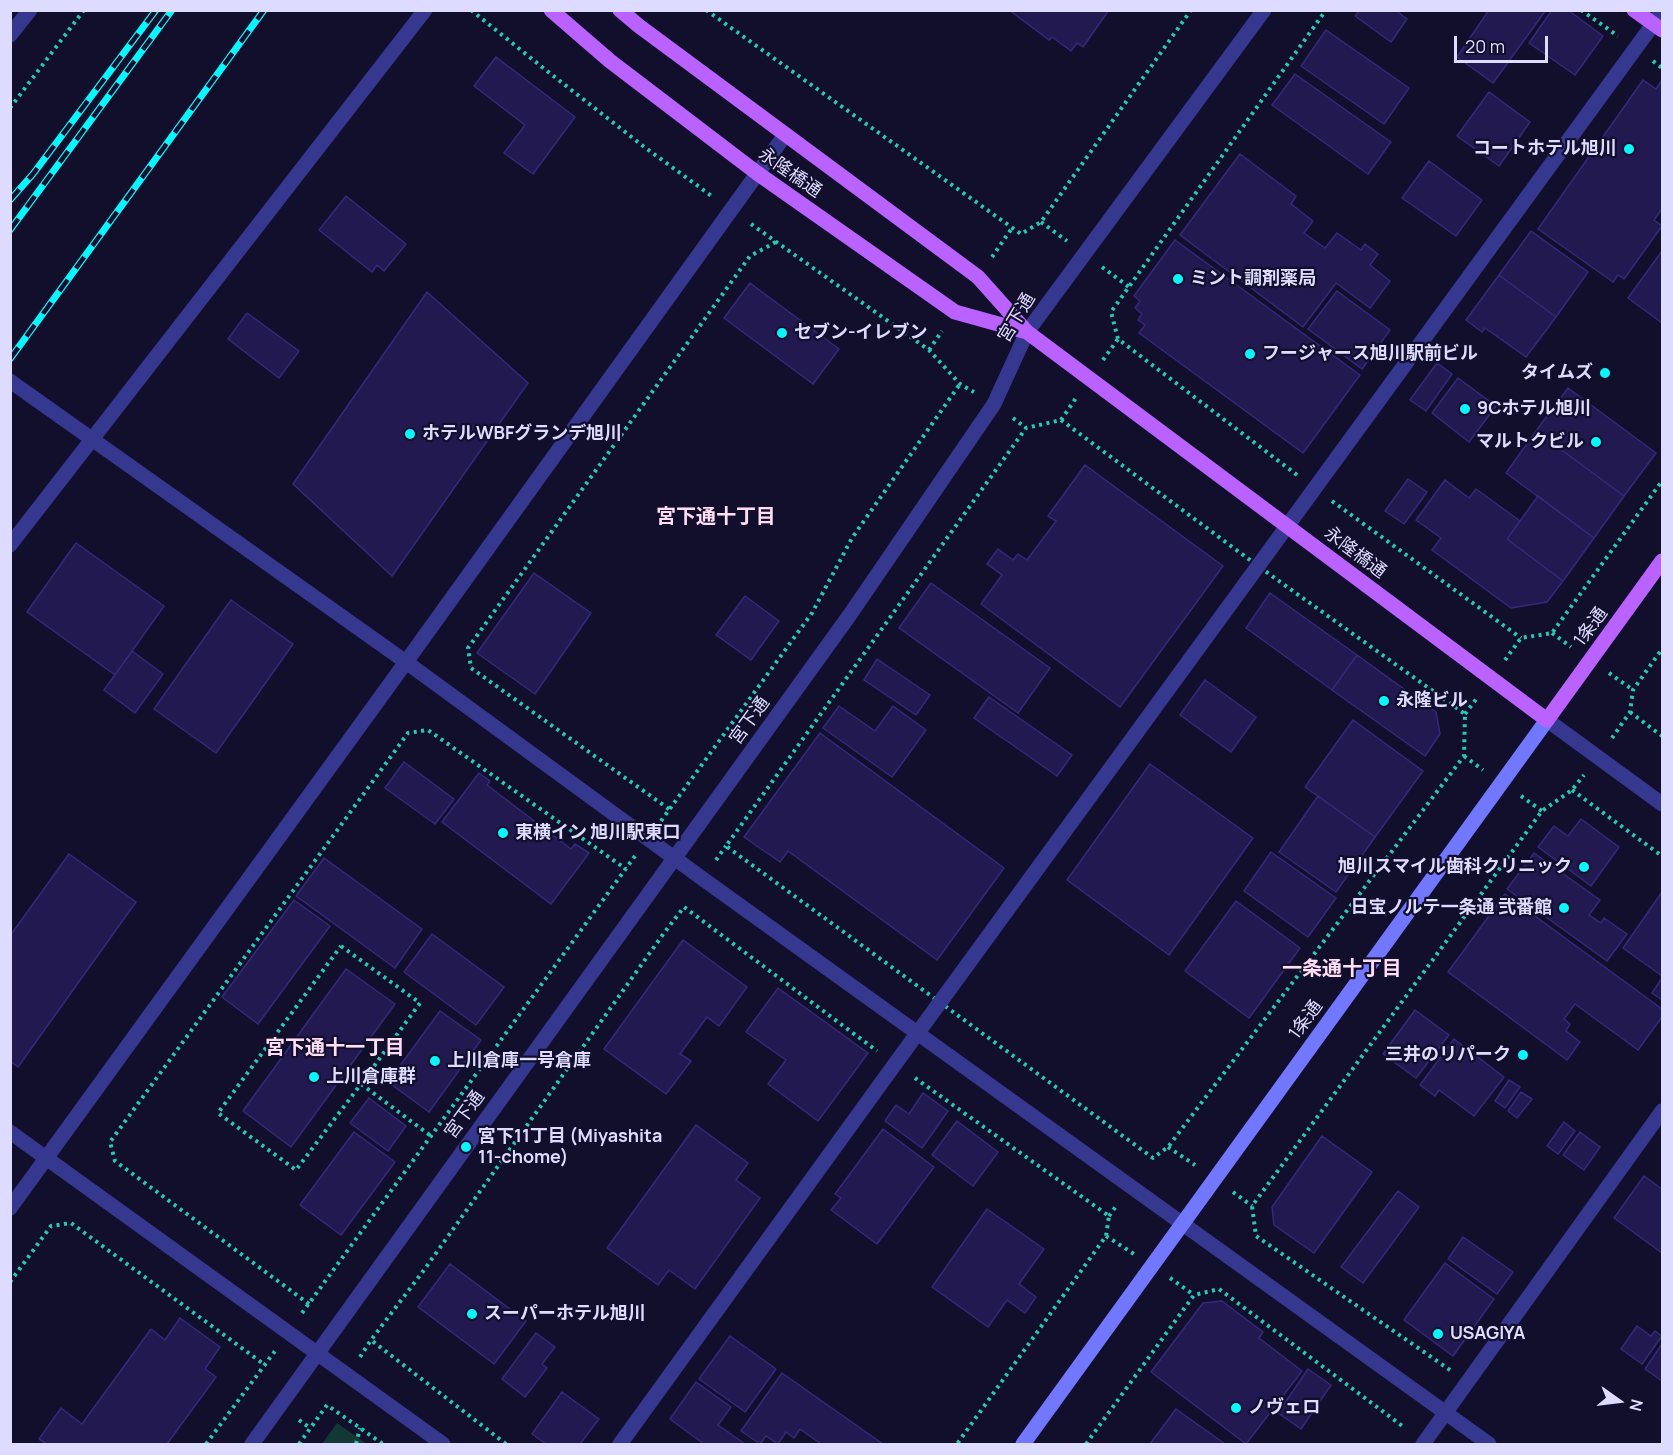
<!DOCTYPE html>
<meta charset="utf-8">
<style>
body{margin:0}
#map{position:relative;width:1673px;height:1455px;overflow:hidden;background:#120f2d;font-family:Manrope,sans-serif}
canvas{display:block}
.frame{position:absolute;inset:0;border:12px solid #dddbff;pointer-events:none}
.north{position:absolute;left:1589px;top:1371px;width:60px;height:60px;-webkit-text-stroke:4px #120f2d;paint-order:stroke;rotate:104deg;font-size:16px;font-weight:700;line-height:24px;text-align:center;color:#dddbff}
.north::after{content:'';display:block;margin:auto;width:21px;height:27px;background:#dddbff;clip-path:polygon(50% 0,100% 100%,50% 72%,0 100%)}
.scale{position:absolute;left:1454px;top:36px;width:94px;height:27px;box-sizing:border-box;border:3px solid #dddbff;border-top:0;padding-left:8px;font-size:18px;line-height:21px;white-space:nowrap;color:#dddbff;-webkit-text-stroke:4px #120f2d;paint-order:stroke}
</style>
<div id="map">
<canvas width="1673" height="1455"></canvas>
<div class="frame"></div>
<div class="north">N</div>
<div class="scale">20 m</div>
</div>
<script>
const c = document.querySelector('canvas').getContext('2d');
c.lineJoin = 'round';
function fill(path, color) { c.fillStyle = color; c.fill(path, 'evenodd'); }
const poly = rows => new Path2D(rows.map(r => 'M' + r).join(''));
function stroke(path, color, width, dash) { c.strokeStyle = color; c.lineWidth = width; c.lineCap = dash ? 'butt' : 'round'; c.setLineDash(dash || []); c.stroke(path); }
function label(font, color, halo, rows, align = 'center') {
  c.font = font + ' Manrope,"Noto Sans JP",sans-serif'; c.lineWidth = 4.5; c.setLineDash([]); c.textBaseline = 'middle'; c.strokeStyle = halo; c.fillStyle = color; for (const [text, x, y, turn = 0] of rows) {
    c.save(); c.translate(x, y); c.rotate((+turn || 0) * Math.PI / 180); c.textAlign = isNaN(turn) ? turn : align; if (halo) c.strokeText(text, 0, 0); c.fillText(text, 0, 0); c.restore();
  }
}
fill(poly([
 [337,1423,367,1444,322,1444]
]), '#113834');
const building = poly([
 [1009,10,1109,10,1083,47,1077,43,1071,51,1052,37,1049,40,1009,10],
 [1360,10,1395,10,1407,19,1391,42,1355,16,1360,10],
 [1489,10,1546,10,1493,83,1457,57,1489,10],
 [1552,10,1568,10,1603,36,1575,75,1529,43,1552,10],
 [1326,30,1409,88,1384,124,1301,66,1326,30],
 [496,57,575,117,533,174,504,153,525,125,474,86,496,57],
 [1295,74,1391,142,1368,174,1272,105,1295,74],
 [1643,80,1656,89,1662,80,1662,209,1654,220,1662,226,1624,279,1618,275,1613,282,1538,229,1643,80],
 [1489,92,1530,122,1499,166,1457,136,1489,92],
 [1240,154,1296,196,1291,204,1313,221,1304,233,1325,248,1337,233,1361,250,1365,244,1378,254,1370,265,1390,281,1370,308,1336,283,1303,327,1180,235,1240,154],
 [1429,161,1482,200,1456,236,1402,198,1429,161],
 [346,196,406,244,384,271,377,265,372,272,319,230,346,196],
 [1531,231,1588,272,1556,317,1499,275,1531,231],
 [1175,240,1360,375,1303,453,1139,333,1145,325,1138,320,1142,314,1135,308,1140,301,1134,296,1175,240],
 [1662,251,1662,323,1628,298,1662,251],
 [1499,275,1556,317,1526,357,1485,328,1482,332,1466,320,1499,275],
 [750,283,839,349,813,384,724,318,750,283],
 [1337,291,1390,330,1362,369,1308,329,1337,291],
 [427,292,528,383,392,576,293,484,427,292],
 [247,313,299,351,279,378,228,339,247,313],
 [1437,363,1452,374,1426,411,1410,400,1437,363],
 [1458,378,1496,406,1469,442,1432,413,1458,378],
 [1568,388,1656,453,1624,496,1536,431,1568,388],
 [1536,431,1624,496,1594,538,1506,473,1536,431],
 [1085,465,1223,566,1120,707,981,604,1002,575,987,564,998,549,1013,560,1018,554,1027,560,1056,521,1048,516,1085,465],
 [1408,479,1427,492,1404,524,1385,511,1408,479],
 [1445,480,1469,498,1476,489,1520,521,1507,539,1563,581,1547,602,1511,608,1432,550,1441,538,1416,520,1445,480],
 [1538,496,1594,538,1563,581,1507,539,1538,496],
 [76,543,164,606,115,675,27,612,76,543],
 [534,573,591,613,535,694,477,653,534,573],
 [931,583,1050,668,1018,713,899,628,931,583],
 [1270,593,1357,655,1332,690,1246,628,1270,593],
 [745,596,779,621,751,660,716,635,745,596],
 [231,600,293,644,216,753,154,709,231,600],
 [132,651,163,674,135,713,104,690,132,651],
 [1357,655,1436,712,1440,734,1425,756,1332,690,1357,655],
 [877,659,930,695,916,715,864,680,877,659],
 [1205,680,1256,717,1231,752,1180,715,1205,680],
 [989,697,1072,755,1057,776,974,718,989,697],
 [839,706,875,731,893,706,926,730,892,777,823,728,839,706],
 [1353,720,1423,771,1375,837,1305,787,1353,720],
 [820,733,1004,868,937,960,788,851,780,862,744,837,820,733],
 [404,762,454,799,435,824,385,788,404,762],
 [1150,764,1253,838,1169,955,1067,880,1150,764],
 [479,773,490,781,487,785,571,849,575,844,589,853,551,904,442,822,479,773],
 [1318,796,1375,837,1336,892,1279,852,1318,796],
 [1581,819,1619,847,1591,886,1538,847,1554,826,1568,836,1581,819],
 [1271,852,1336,898,1308,937,1244,891,1271,852],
 [1534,853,1600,900,1589,915,1601,923,1604,918,1627,934,1607,961,1507,889,1534,853],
 [69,854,136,902,18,1067,10,1061,10,936,69,854],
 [324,858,422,929,395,968,296,896,324,858],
 [1662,892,1662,976,1623,948,1662,892],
 [1505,894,1662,1009,1662,1017,1638,1050,1575,1004,1564,1019,1570,1024,1566,1031,1580,1042,1567,1060,1448,972,1505,894],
 [294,900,330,926,258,1024,222,997,294,900],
 [1236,901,1300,948,1249,1018,1185,971,1236,901],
 [432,934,504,987,476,1025,404,972,432,934],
 [683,940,747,987,719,1026,707,1017,680,1054,691,1061,666,1094,604,1049,683,940],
 [346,969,395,1004,291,1147,243,1111,346,969],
 [1662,978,1662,1000,1652,993,1662,978],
 [778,988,868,1053,818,1121,768,1084,786,1060,746,1032,778,988],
 [1415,1010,1449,1035,1416,1078,1383,1054,1415,1010],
 [440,1011,481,1040,429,1112,388,1082,440,1011],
 [1454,1039,1504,1077,1474,1116,1439,1090,1435,1096,1420,1085,1454,1039],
 [1509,1080,1520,1087,1505,1108,1495,1101,1509,1080],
 [1521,1092,1532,1099,1517,1118,1508,1111,1521,1092],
 [923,1093,948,1111,922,1148,885,1121,896,1105,909,1114,923,1093],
 [369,1098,406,1126,388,1151,350,1123,369,1098],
 [957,1121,998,1152,973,1186,932,1155,957,1121],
 [1564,1122,1575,1131,1558,1154,1547,1146,1564,1122],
 [696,1125,748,1163,736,1180,760,1198,695,1289,669,1270,658,1285,607,1248,696,1125],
 [883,1129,934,1167,877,1244,831,1210,841,1198,835,1194,883,1129],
 [354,1132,395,1162,341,1235,300,1205,354,1132],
 [1580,1132,1600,1147,1584,1170,1563,1155,1580,1132],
 [1322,1136,1372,1172,1314,1253,1274,1225,1272,1207,1322,1136],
 [1644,1176,1662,1189,1662,1253,1614,1218,1644,1176],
 [1398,1191,1419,1207,1363,1283,1341,1267,1398,1191],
 [987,1209,1044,1249,1019,1284,1036,1297,1025,1313,1007,1300,988,1327,932,1287,987,1209],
 [1463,1237,1513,1272,1497,1294,1448,1259,1463,1237],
 [1445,1263,1494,1299,1453,1356,1404,1320,1445,1263],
 [450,1264,526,1321,494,1364,418,1307,450,1264],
 [1222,1301,1263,1332,1259,1338,1302,1371,1246,1444,1151,1372,1203,1303,1222,1301],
 [180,1318,220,1347,205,1369,216,1377,167,1444,47,1444,39,1439,61,1408,82,1424,151,1329,165,1340,180,1318],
 [1637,1326,1651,1336,1655,1331,1662,1336,1642,1364,1621,1349,1637,1326],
 [536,1333,555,1347,542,1364,547,1368,525,1397,502,1379,536,1333],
 [730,1336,776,1369,745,1412,699,1379,730,1336],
 [1662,1344,1662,1381,1645,1369,1662,1344],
 [1308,1369,1331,1385,1301,1429,1278,1413,1308,1369],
 [782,1373,883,1444,821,1444,800,1429,794,1438,786,1432,778,1444,766,1436,760,1444,741,1431,782,1373],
 [696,1382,731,1407,718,1425,745,1444,704,1444,670,1419,696,1382],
 [562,1392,599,1419,580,1444,546,1444,532,1434,562,1392],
 [1176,1409,1225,1444,1150,1444,1176,1409]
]);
fill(building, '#211950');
stroke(building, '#35297e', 1.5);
stroke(poly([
 [471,10,542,67,643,146,713,197],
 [706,10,1021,234,1041,222,1191,10],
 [1581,10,1618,36],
 [1653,61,1662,68],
 [10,108,84,10],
 [1041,222,1067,241],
 [751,224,929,350,960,384,974,392],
 [992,257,1012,228],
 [1102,267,1129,287],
 [929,350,942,331],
 [1103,360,1118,339],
 [1013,418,1026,428],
 [1061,420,1258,566,1465,714,1464,756,1168,1147,1153,1158,726,846,1026,428,1061,420],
 [1061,420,1076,398],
 [1297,475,1118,339,1111,312,1326,10],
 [1332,501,1521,638],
 [1552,633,1571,647],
 [1505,660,1521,638,1552,633,1662,481],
 [1609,673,1633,690],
 [1630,712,1662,736],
 [1465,714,1477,698],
 [1612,738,1630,712,1633,690,1662,649],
 [1464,756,1483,770],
 [1572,790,1662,856],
 [1521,796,1542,811],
 [669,809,471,668,468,648,750,256,776,242],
 [661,821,812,613,852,538,960,384],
 [716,860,726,846],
 [341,946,420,1003,361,1084,296,1170,218,1113,341,946],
 [915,1078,1109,1216,1106,1236,957,1444],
 [361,1084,431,1136],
 [1168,1147,1195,1165],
 [1233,1192,1252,1206],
 [1109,1216,1117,1205],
 [1106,1236,1134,1254],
 [1170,1278,1194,1295],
 [10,1282,51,1226,71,1223,265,1365],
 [309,1304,115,1161,110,1142,408,733,428,730,626,869],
 [302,1313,635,856],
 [360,1357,371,1340],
 [1450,1370,1256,1236,1252,1206,1542,811,1572,790,1584,775],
 [299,1420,310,1428],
 [206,1444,275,1351],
 [299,1444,327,1405,383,1444],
 [356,1444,360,1428],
 [506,1444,371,1340,424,1270,664,933,684,907,877,1051],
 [1086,1444,1194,1295,1219,1289,1405,1428]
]), '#25c9b5', 4, [3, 4.5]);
stroke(poly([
 [10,1132,443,1444],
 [10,1208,406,662,785,135],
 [252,1444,849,616,994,404,1027,332],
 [620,1444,895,1064,1662,12],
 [1423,1444,1662,1111]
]), '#363890', 15);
stroke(poly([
 [10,35,30,10],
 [1027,332,1264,10],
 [10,381,406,662,703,879,1489,1444],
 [10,545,425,10],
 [1547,720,1662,804]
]), '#363890', 15);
stroke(poly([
 [1023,1444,1547,720]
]), '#7277ff', 15);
stroke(poly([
 [551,10,610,61,757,173,955,312,1027,332],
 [620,10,639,26,978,277,1027,332,1547,720,1662,561],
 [1634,10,1662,30]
]), '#ba62ff', 15);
const rail = poly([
 [10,200,33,174,156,10],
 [10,230,172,10],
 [10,359,264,10]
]);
stroke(rail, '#07f6ff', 7);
stroke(rail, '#120f2d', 4.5, [14]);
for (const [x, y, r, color] of [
 [1629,149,6,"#07f6ff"],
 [1178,279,6,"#07f6ff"],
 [782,333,6,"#07f6ff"],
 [1250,354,6,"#07f6ff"],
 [1605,373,6,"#07f6ff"],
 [1465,409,6,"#07f6ff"],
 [410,434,6,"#07f6ff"],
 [1596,442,6,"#07f6ff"],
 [1384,701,6,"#07f6ff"],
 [503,833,6,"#07f6ff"],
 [1584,867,6,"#07f6ff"],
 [1564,908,6,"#07f6ff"],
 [1523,1055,6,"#07f6ff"],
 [435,1061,6,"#07f6ff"],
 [314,1077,6,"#07f6ff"],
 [466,1147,6,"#07f6ff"],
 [472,1314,6,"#07f6ff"],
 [1438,1334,6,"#07f6ff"],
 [1236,1408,6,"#07f6ff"]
]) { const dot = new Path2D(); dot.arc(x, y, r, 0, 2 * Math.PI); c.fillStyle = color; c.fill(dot); stroke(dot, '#120f2d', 2); }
label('bold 18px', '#dddbff', '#120f2d', [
 ["コートホテル旭川",1617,149,"right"],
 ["ミント調剤薬局",1190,279],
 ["セブン-イレブン",794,333],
 ["フージャース旭川駅前ビル",1262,354],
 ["タイムズ",1593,373,"right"],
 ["9Cホテル旭川",1477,409],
 ["ホテルWBFグランデ旭川",422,434],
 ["マルトクビル",1584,442,"right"],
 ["永隆ビル",1396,701],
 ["東横イン 旭川駅東口",515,833],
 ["旭川スマイル歯科クリニック",1572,867,"right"],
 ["日宝ノルテ一条通 弐番館",1552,908,"right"],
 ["三井のリパーク",1511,1055,"right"],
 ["上川倉庫一号倉庫",447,1061],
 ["上川倉庫群",326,1077],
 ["宮下11丁目 (Miyashita",478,1137],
 ["11-chome)",478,1158],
 ["スーパーホテル旭川",484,1314],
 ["USAGIYA",1450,1334],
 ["ノヴェロ",1248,1408]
], 'left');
label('18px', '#dddbff', '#120f2d', [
 ["永隆橋通",790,173,35],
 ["宮下通",1017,318,-59],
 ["永隆橋通",1355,553,37],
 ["1条通",1591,627,-54],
 ["宮下通",750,721,-54],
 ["1条通",1306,1020,-54],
 ["宮下通",465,1115,-54]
]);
label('bold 20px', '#ffddf5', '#120f2d', [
 ["宮下通十丁目",716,517],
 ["一条通十丁目",1342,969],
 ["宮下通十一丁目",335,1048]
]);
</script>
